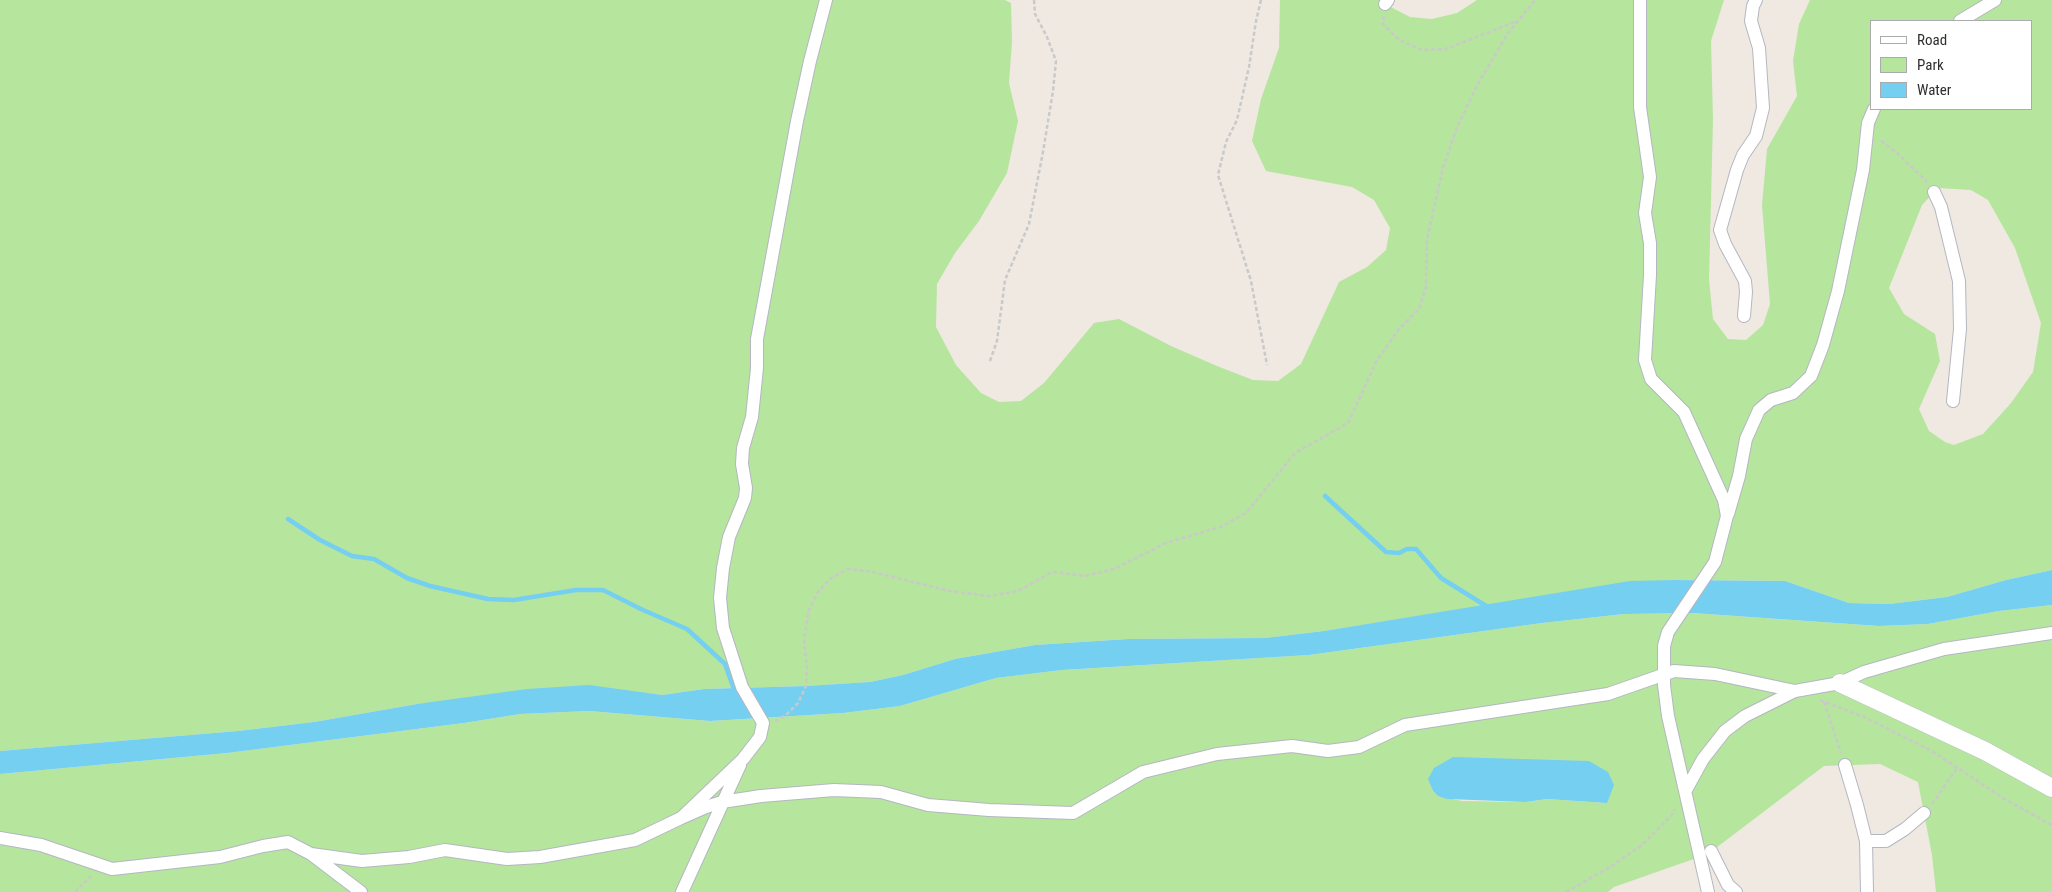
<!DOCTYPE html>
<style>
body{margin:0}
#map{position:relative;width:2052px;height:892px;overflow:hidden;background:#efe9e1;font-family:"Roboto Condensed",sans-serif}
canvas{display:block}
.legend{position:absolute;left:1870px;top:20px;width:162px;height:90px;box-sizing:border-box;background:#fff;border:1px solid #ababab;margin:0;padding:6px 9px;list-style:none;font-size:15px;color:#2e2e2e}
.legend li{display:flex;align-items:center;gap:10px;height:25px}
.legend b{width:25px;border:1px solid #ababab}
</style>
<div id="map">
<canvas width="2052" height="892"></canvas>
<ul class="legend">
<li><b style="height:6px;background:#fff"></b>Road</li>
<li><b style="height:14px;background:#b6e59e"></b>Park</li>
<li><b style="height:14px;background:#75cff0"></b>Water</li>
</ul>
</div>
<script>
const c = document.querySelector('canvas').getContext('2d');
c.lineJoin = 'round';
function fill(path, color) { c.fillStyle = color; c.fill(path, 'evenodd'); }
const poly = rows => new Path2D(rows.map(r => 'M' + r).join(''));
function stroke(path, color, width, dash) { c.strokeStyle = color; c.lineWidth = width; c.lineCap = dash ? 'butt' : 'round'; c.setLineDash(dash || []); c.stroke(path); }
fill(poly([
 [0,0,1005,0,1011,3,1012,42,1009,83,1018,121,1007,173,979,221,955,253,937,284,936,327,956,365,981,393,999,402,1021,401,1044,383,1094,323,1119,319,1171,346,1217,366,1253,380,1278,381,1301,364,1339,282,1367,267,1386,250,1390,228,1374,200,1352,187,1266,171,1252,141,1261,99,1279,48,1280,0,1381,0,1385,4,1410,17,1432,19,1457,13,1477,0,1724,0,1711,41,1713,120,1709,280,1713,319,1728,339,1746,340,1763,325,1770,304,1762,205,1767,149,1797,96,1793,61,1799,24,1810,0,2052,0,2052,570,2006,580,1947,597,1889,604,1849,603,1785,581,1675,580,1520,600,1324,631,1265,638,1128,639,1035,645,955,659,903,675,870,682,806,686,704,689,662,695,640,693,417,704,314,722,238,731,0,751],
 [1871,21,2031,21,2031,109,1871,109],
 [1938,188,1971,190,1988,200,2015,248,2041,323,2033,372,2011,403,1983,434,1954,445,1945,442,1929,431,1919,409,1940,361,1935,334,1904,314,1889,288,1922,205],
 [2052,605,2052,892,1936,892,1932,855,1918,782,1880,764,1824,766,1708,854,1614,887,1608,892,0,892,0,774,227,753,464,723,520,714,589,711,710,721,843,713,900,706,996,678,1062,670,1309,655,1542,623,1624,614,1693,613,1879,626,1928,624,1999,611],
 [1429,779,1607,803,1547,799,1526,802,1462,801,1438,796,1433,791]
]), '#b6e59e');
fill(poly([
 [2052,570,2052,605,1999,611,1928,624,1879,626,1693,613,1624,614,1542,623,1309,655,1062,670,996,678,900,706,843,713,710,721,589,711,520,714,464,723,227,753,0,774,0,751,238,731,314,722,417,704,527,689,589,685,662,695,704,689,806,686,870,682,903,675,955,659,1035,645,1128,639,1265,638,1324,631,1630,581,1675,580,1785,581,1849,603,1889,604,1947,597,2006,580],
 [1453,757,1589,761,1608,772,1614,785,1607,803,1547,799,1526,802,1447,799,1438,796,1433,791,1428,779,1434,768]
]), '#75cff0');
stroke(poly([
 [1325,496,1386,552,1399,553,1407,549,1416,549,1441,578,1491,609],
 [288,519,320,540,352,556,374,559,407,578,430,586,488,599,514,600,576,590,603,590,643,610,687,629,725,664,735,692]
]), '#75cff0', 4.5);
const minor = poly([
 [1640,0,1640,107,1650,177,1645,213,1650,243,1650,275,1645,360,1651,379,1684,412,1724,500,1727,516,1715,562,1668,632,1664,646,1664,685,1668,716,1708,892],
 [1385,4,1388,0],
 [1960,21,1995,0],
 [1934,192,1941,207,1959,281,1960,329,1953,401],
 [1744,316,1746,292,1745,281,1725,244,1720,230,1737,170,1743,155,1756,136,1763,108,1759,48,1751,21,1753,6,1756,0],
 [1728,514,1739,476,1746,439,1759,410,1771,400,1793,393,1811,376,1823,345,1838,291,1863,170,1868,123,1874,109],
 [1845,765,1857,805,1866,841,1867,892],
 [1686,790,1703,759,1725,731,1745,716,1795,691],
 [681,818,706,807,722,802,761,796,834,790,881,792,928,805,989,810,1073,813,1143,772,1217,754,1292,746,1328,751,1359,747,1405,725,1608,694,1674,671,1715,674,1795,691,1840,683,1864,672,1944,649,2052,633],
 [0,838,41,845,112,869,220,857,263,846,288,842,311,854,361,892],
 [1866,841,1886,841,1905,829,1924,813],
 [1711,851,1728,885,1736,892],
 [311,854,362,861,409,857,445,850,507,859,540,857,635,840,681,818,743,759,760,737,763,723,742,687,723,628,720,598,723,568,729,537,745,498,746,488,742,464,743,448,752,417,757,368,757,339,797,121,810,61,826,0],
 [682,892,740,765]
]);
const secondary = poly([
 [1840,683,1985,751,2052,788]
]);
stroke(minor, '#b4b7c1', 14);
stroke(secondary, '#b4b7c1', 19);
stroke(poly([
 [1261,0,1256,21,1249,67,1237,120,1226,142,1218,175,1251,281,1267,365],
 [1384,16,1383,24,1399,40,1422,50,1446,49,1517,21],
 [1881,141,1897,153,1927,182],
 [990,361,997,341,1005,280,1029,224,1043,152,1053,91,1056,61,1047,37,1035,14,1034,0],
 [1820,700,1864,717,1932,751,2006,800,2052,825],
 [1824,702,1841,753],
 [775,721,785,716,798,703,806,686,807,668,804,639,809,610,817,593,831,578,848,569,873,572,950,591,989,596,1018,591,1052,572,1085,576,1114,569,1166,543,1220,527,1246,513,1295,453,1348,423,1377,360,1398,330,1419,309,1426,287,1427,239,1443,168,1457,127,1479,82,1508,33,1535,0],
 [1932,804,1957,768],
 [75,892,91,876],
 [1566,892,1610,867,1642,845,1671,816,1675,809]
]), '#c9c9c9', 2.5, [4, 2.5]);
stroke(minor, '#fff', 12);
stroke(secondary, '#fff', 18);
</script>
